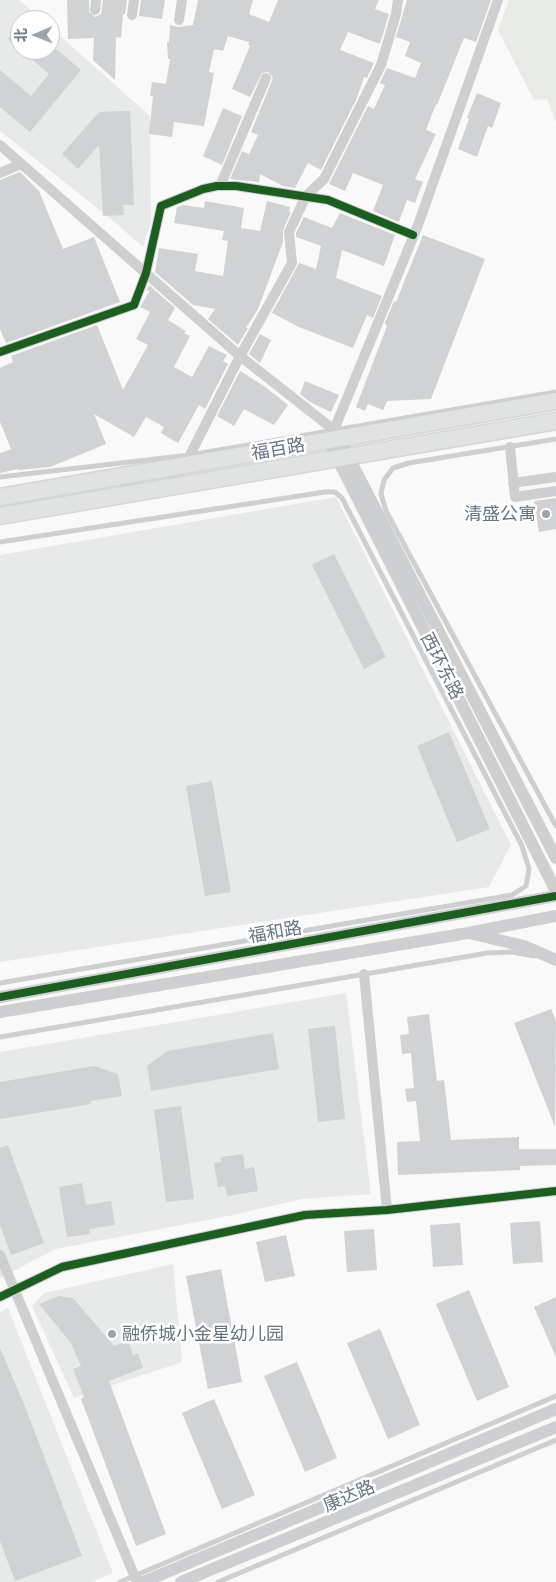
<!DOCTYPE html>
<meta charset="utf-8">
<style>
body{margin:0}
#map{position:relative;width:556px;height:1582px;overflow:hidden;background:#f9f9f9;font-family:Commissioner,"Noto Sans SC",sans-serif}
canvas{display:block}
.north{position:absolute;left:10px;top:10px;width:50px;height:50px;box-sizing:border-box;background:#fff;border:1px solid #c1c8cd;border-radius:50%;rotate:269deg;font-size:14px;font-weight:700;line-height:20px;text-align:center;color:#657683}
.north::after{content:'';display:block;margin:auto;width:18px;height:22px;background:#99a4ac;clip-path:polygon(50% 0,100% 100%,50% 72%,0 100%)}
</style>
<div id="map">
<canvas width="556" height="1582"></canvas>
<div class="north">北</div>
</div>
<script>
const c = document.querySelector('canvas').getContext('2d');
c.lineJoin = 'round';
function fill(path, color) { c.fillStyle = color; c.fill(path, 'evenodd'); }
const poly = rows => new Path2D(rows.map(r => 'M' + r).join(''));
function stroke(path, color, width, dash) { c.strokeStyle = color; c.lineWidth = width; c.lineCap = dash ? 'butt' : 'round'; c.setLineDash(dash || []); c.stroke(path); }
function label(font, color, halo, rows, align = 'center') {
  c.font = font + ' Commissioner,"Noto Sans SC",sans-serif'; c.lineWidth = 5; c.setLineDash([]); c.textBaseline = 'middle'; c.strokeStyle = halo; c.fillStyle = color; for (const [text, x, y, turn = 0] of rows) {
    c.save(); c.translate(x, y); c.rotate((+turn || 0) * Math.PI / 180); c.textAlign = isNaN(turn) ? turn : align; if (halo) c.strokeText(text, 0, 0); c.fillText(text, 0, 0); c.restore();
  }
}
fill(poly([
 [0,0,19,0,42,20,20,20,20,50,50,50,50,27,150,116,151,222,143,247,112,220,0,131],
 [336,497,511,845,489,887,0,962,0,555],
 [346,993,371,1194,302,1199,233,1215,56,1249,0,1278,0,1052],
 [173,1264,182,1362,74,1398,32,1306,44,1293],
 [8,1308,113,1573,91,1582,0,1582,0,1312]
]), '#e8e9e9');
fill(poly([
 [509,0,556,0,556,122,547,99,534,100,498,30]
]), '#e8ebe6');
fill(poly([
 [67,0,89,0,89,12,95,17,101,14,103,0,127,0,125,14,123,14,121,38,116,37,115,80,93,60,94,38,68,39],
 [141,0,165,0,162,19,139,16],
 [198,0,253,0,249,14,269,22,278,0,379,0,375,9,389,14,380,44,348,32,340,50,374,63,367,78,364,77,356,100,321,170,308,163,295,188,283,186,260,174,259,182,230,179,242,151,249,154,258,135,251,132,273,78,268,72,262,73,250,97,232,89,250,46,248,45,249,42,228,36,223,51,214,49,209,72,214,73,204,126,174,122,172,137,149,134,153,96,150,96,152,82,166,84,170,59,168,59,167,42,169,42,170,25,178,27,193,25],
 [407,0,491,0,476,42,464,38,437,105,436,104,426,130,436,134,415,179,423,182,415,203,407,200,399,222,373,211,383,185,353,173,345,191,329,184,368,106,374,109,385,85,380,83,387,68,415,78,421,63,405,56,410,42,396,37],
 [20,24,20,49,8,39],
 [50,44,81,70,30,132,0,107,0,70,31,96,49,74,21,50,50,50],
 [477,93,501,103,492,128,488,126,477,157,458,149,469,119,467,118],
 [223,108,242,116,222,165,203,156],
 [124,111,130,111,134,205,123,205,124,215,103,216,99,145,78,169,62,154,99,112],
 [20,172,39,191,63,249,94,237,120,302,6,343,0,329,0,180],
 [205,201,244,208,241,228,260,231,267,201,290,207,289,212,291,212,283,230,283,242,258,309,246,328,248,328,238,345,208,319,215,309,193,305,155,272,159,248,198,254,195,271,223,276,228,241,222,240,224,231,174,223,177,207,183,205,204,208],
 [340,213,395,235,384,266,342,250,336,278,382,296,373,318,367,315,353,348,299,327,272,313,299,263,316,269,321,246,296,237,296,233,304,217,332,228],
 [423,235,485,259,431,399,387,401,383,410,368,404,365,411,356,407,387,326,385,323,394,301,396,302],
 [149,285,175,308,168,320,186,331,184,333,190,336,174,367,192,377,209,346,227,355,223,361,228,364,205,409,199,405,178,443,161,433,164,427,146,417,134,437,94,414,106,444,50,467,19,470,18,469,0,473,0,453,11,449,0,422,0,368,13,362,11,356,97,325,123,390,148,345,136,339,150,312,140,307,150,290,146,291],
 [260,334,271,340,260,363,249,354],
 [240,371,264,386,288,405,274,425,244,409,234,426,217,416],
 [305,381,339,395,331,412,310,402,300,394],
 [556,498,556,529,539,532,534,501],
 [334,554,386,657,364,669,312,565],
 [449,732,490,829,457,842,417,746],
 [212,781,231,892,205,896,186,786],
 [551,1009,556,1021,555,1127,514,1023],
 [429,1014,437,1081,444,1080,451,1140,519,1137,519,1149,556,1149,556,1165,520,1166,520,1170,398,1175,397,1142,420,1141,416,1101,407,1102,405,1089,414,1088,411,1053,402,1054,400,1035,409,1034,407,1017],
 [335,1026,345,1119,318,1122,308,1029],
 [273,1033,279,1069,151,1091,147,1066,167,1051],
 [94,1066,118,1074,122,1096,90,1101,91,1104,0,1119,0,1082],
 [181,1106,194,1199,166,1202,154,1110],
 [8,1145,44,1243,11,1255,0,1225,0,1148],
 [243,1154,245,1169,254,1167,258,1191,227,1196,225,1186,218,1187,214,1163,221,1162,221,1157],
 [82,1183,86,1205,111,1201,115,1225,89,1229,90,1234,67,1237,59,1187],
 [540,1221,543,1262,513,1264,510,1223],
 [460,1223,463,1265,433,1267,430,1225],
 [374,1229,377,1270,347,1272,344,1231],
 [286,1235,295,1276,265,1282,256,1242],
 [221,1269,242,1382,208,1389,186,1276],
 [469,1290,509,1387,477,1401,436,1304],
 [59,1296,73,1298,114,1346,128,1341,133,1355,138,1353,143,1368,109,1381,166,1534,136,1546,81,1399,84,1397,73,1369,81,1366,71,1343,39,1304],
 [556,1297,556,1357,534,1307],
 [380,1329,420,1425,388,1439,347,1343],
 [0,1348,26,1409,82,1556,15,1581,0,1541],
 [297,1362,337,1458,305,1472,264,1376],
 [214,1399,255,1495,222,1509,182,1413]
]), '#d0d2d3');
const primary = poly([
 [0,497,556,401],
 [0,516,556,421]
]);
stroke(primary, '#d5d6d7', 19);
stroke(poly([
 [556,439,409,463,393,468,384,480,381,494,386,511,556,826],
 [0,477,190,455,556,392],
 [0,542,325,492,335,492,342,498,522,846,529,869,526,886,512,895,0,983],
 [0,1037,487,953,512,952,534,956],
 [120,1582,556,1396],
 [218,1582,556,1440]
]), '#cecfd0', 5);
stroke(poly([
 [95,10,96,0],
 [132,15,134,0],
 [179,20,182,0],
 [0,145,240,356,334,430,334,435],
 [0,173,21,164],
 [220,186,266,78],
 [0,352,134,305,146,273,161,206,203,189,217,186,236,186,328,200,413,235],
 [334,430,418,225,498,0],
 [510,447,515,497,556,491],
 [190,455,240,356,292,263,289,232,306,196,324,179,381,65,396,14,398,0],
 [513,483,556,477],
 [364,974,387,1210],
 [0,1255,137,1582],
 [0,1297,62,1267,305,1215,387,1210,556,1191]
]), '#cecfd0', 10);
stroke(poly([
 [340,438,348,456,556,858],
 [328,440,556,891],
 [473,934,524,946,556,960],
 [0,997,556,896],
 [0,1012,468,933,556,916],
 [143,1582,556,1409],
 [181,1582,556,1427]
]), '#cecfd0', 12);
stroke(primary, '#e1e2e2', 16);
stroke(poly([
 [0,352,134,305,146,273,161,206,203,189,217,186,236,186,328,200,413,235],
 [0,997,556,896],
 [0,1297,62,1267,305,1215,387,1210,556,1191]
]), '#1b5e20', 8);
for (const [x, y, r, color] of [
 [546,514,5,"#99a4ac"],
 [112,1334,5,"#99a4ac"]
]) { const dot = new Path2D(); dot.arc(x, y, r, 0, 2 * Math.PI); c.fillStyle = color; c.fill(dot); stroke(dot, '#fff', 2); }
label('18px', '#657683', '#fff', [
 ["福百路",278,449,-10],
 ["西环东路",442,666,63],
 ["福和路",275,932,-10],
 ["康达路",349,1496,-23]
]);
label('18px', '#657683', '#fff', [
 ["清盛公寓",536,514],
 ["融侨城小金星幼儿园",122,1334,"left"]
], 'right');
</script>
